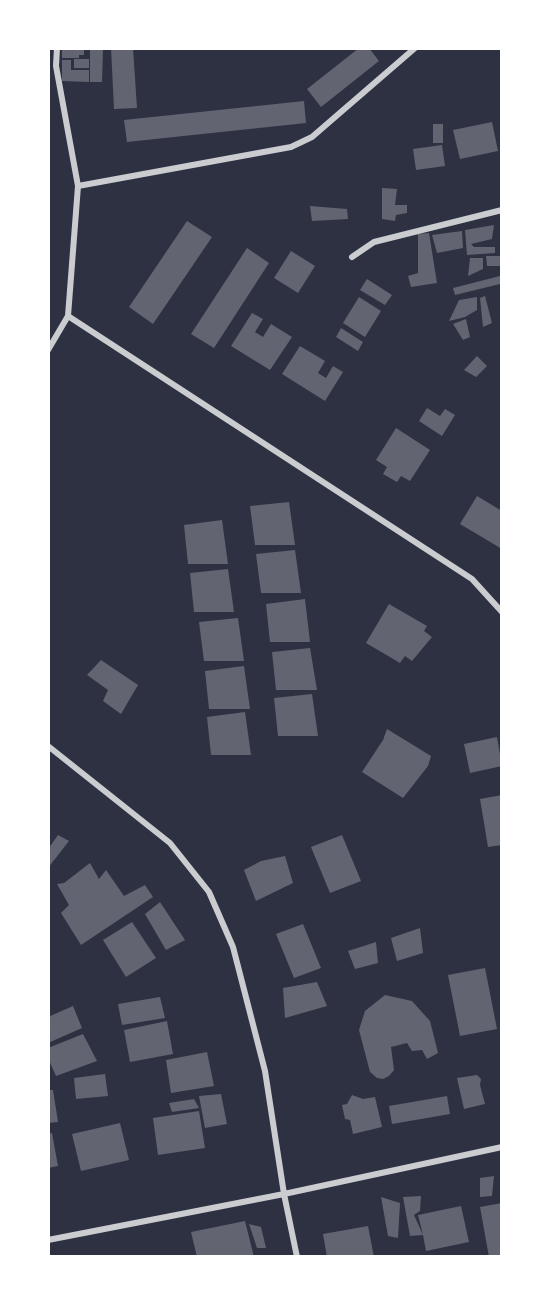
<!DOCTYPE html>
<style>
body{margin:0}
#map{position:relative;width:550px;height:1305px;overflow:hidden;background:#2d3142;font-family:"Archivo Narrow",sans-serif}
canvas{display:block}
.frame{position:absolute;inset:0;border:50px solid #fff;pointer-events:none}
</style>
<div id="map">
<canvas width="550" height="1305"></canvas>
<div class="frame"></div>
</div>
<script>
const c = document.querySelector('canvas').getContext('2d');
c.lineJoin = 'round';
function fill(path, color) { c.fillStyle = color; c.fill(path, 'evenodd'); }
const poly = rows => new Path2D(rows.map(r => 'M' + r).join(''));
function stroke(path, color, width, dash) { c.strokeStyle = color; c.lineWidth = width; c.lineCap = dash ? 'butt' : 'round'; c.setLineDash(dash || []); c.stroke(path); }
fill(poly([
 [62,48,84,48,84,55,79,55,79,58,62,58],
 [90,48,103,48,102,82,90,82],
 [111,48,133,48,137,108,114,109],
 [359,48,369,48,379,61,321,107,307,89],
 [74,59,89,59,89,68,74,68],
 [62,60,71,60,71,70,89,70,89,82,62,81],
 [304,101,306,123,127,142,124,120],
 [492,122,498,151,460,159,453,130],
 [433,124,443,124,443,143,433,143],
 [442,145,445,166,416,170,413,149],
 [382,188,397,189,395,205,407,205,407,213,396,215,395,221,382,219],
 [310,206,347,209,348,219,312,221],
 [187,221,212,237,153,324,129,307],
 [494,225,492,239,471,244,474,247,495,247,495,253,467,255,465,230],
 [462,231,463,248,437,253,432,235],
 [429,233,437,283,411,287,408,276,418,273,418,234],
 [247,248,269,263,214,348,191,334],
 [291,251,315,266,298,293,274,278],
 [486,256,500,256,500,266,487,266],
 [470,258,483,258,483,269,468,276],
 [500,276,500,284,455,295,453,288],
 [367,279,392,295,385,305,360,290],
 [485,296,492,323,483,327,480,298],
 [359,297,381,311,365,337,343,323],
 [477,297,477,310,465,317,449,321,459,300],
 [252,313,263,319,255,332,263,337,271,324,292,337,270,370,231,346],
 [466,319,470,337,463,340,453,324],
 [341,328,363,342,358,351,336,337],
 [300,346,325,361,318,373,326,378,333,366,343,372,325,401,282,374],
 [477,356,487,366,476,377,464,370],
 [427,408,440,416,445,409,455,415,442,436,419,421],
 [396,428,430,450,410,481,401,476,397,482,383,474,387,467,376,460],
 [477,496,502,511,502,549,460,524],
 [289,502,295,545,255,545,250,506],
 [222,520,228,564,188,564,184,525],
 [295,550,301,593,261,593,256,554],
 [228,569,234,612,194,612,190,573],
 [305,599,310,642,270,642,266,604],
 [389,604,427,626,424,631,432,637,412,661,405,656,400,663,366,643],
 [238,618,244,661,204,661,199,622],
 [310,648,317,690,276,690,272,652],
 [101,660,138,685,121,714,103,701,108,690,87,675],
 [244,666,250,709,209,709,205,671],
 [312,694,318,736,278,736,274,698],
 [245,712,251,755,211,755,207,717],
 [387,729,431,756,428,766,403,798,362,772,383,740],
 [497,737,502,766,470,773,464,744],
 [502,795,502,845,488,847,480,799],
 [58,835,69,841,48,868,48,849],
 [342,835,361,881,330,893,311,847],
 [285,856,293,883,256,901,244,870,261,861],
 [90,863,99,879,106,870,124,896,145,885,153,897,81,945,61,913,69,905,57,884,64,883],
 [160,902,185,940,166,950,145,914],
 [132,922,156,958,126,977,103,940],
 [303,924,321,968,294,978,276,934],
 [420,928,423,953,397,961,391,938],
 [376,942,378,963,355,969,348,951],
 [485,968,497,1029,460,1036,448,975],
 [317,982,327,1006,285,1018,283,988],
 [385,995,412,1001,430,1021,438,1053,427,1059,422,1050,412,1051,407,1043,391,1047,394,1070,389,1076,383,1079,377,1078,370,1072,359,1030,365,1011],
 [160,997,165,1018,122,1025,118,1004],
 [73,1006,82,1028,48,1043,48,1017],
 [167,1021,173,1054,130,1062,124,1030],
 [83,1034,97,1061,56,1076,48,1058,48,1048],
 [207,1052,214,1086,171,1093,166,1060],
 [105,1074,108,1096,76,1099,74,1078],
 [477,1075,481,1079,480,1085,485,1104,464,1109,457,1078],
 [48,1090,53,1090,58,1122,48,1123],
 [221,1094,227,1124,205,1128,199,1096],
 [352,1095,363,1099,375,1097,382,1127,353,1134,350,1120,345,1119,342,1105,347,1104],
 [447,1096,450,1114,392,1124,389,1106],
 [194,1099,199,1108,172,1112,169,1103],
 [199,1111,205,1148,158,1155,153,1118],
 [120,1123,129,1160,81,1171,72,1134],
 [52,1133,58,1166,48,1168,48,1134],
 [494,1176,492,1196,480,1197,480,1178],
 [421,1196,420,1211,414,1215,423,1235,418,1215,461,1206,469,1242,426,1251,423,1235,410,1236,403,1197],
 [381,1197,400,1203,398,1238,388,1236],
 [502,1203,502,1257,489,1257,480,1207],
 [245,1221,254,1257,197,1257,191,1232],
 [249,1224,261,1227,266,1248,257,1248],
 [368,1226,374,1257,327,1257,323,1234]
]), '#626471');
stroke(poly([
 [57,48,56,66,78,186],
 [352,257,374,242,502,210],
 [68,316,472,579,502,612],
 [48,350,68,316,78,186,291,147,312,137,415,48],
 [48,746,170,843,209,892,233,947,265,1071,284,1194,297,1257],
 [48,1240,284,1194,502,1147]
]), '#caccd0', 6);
</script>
